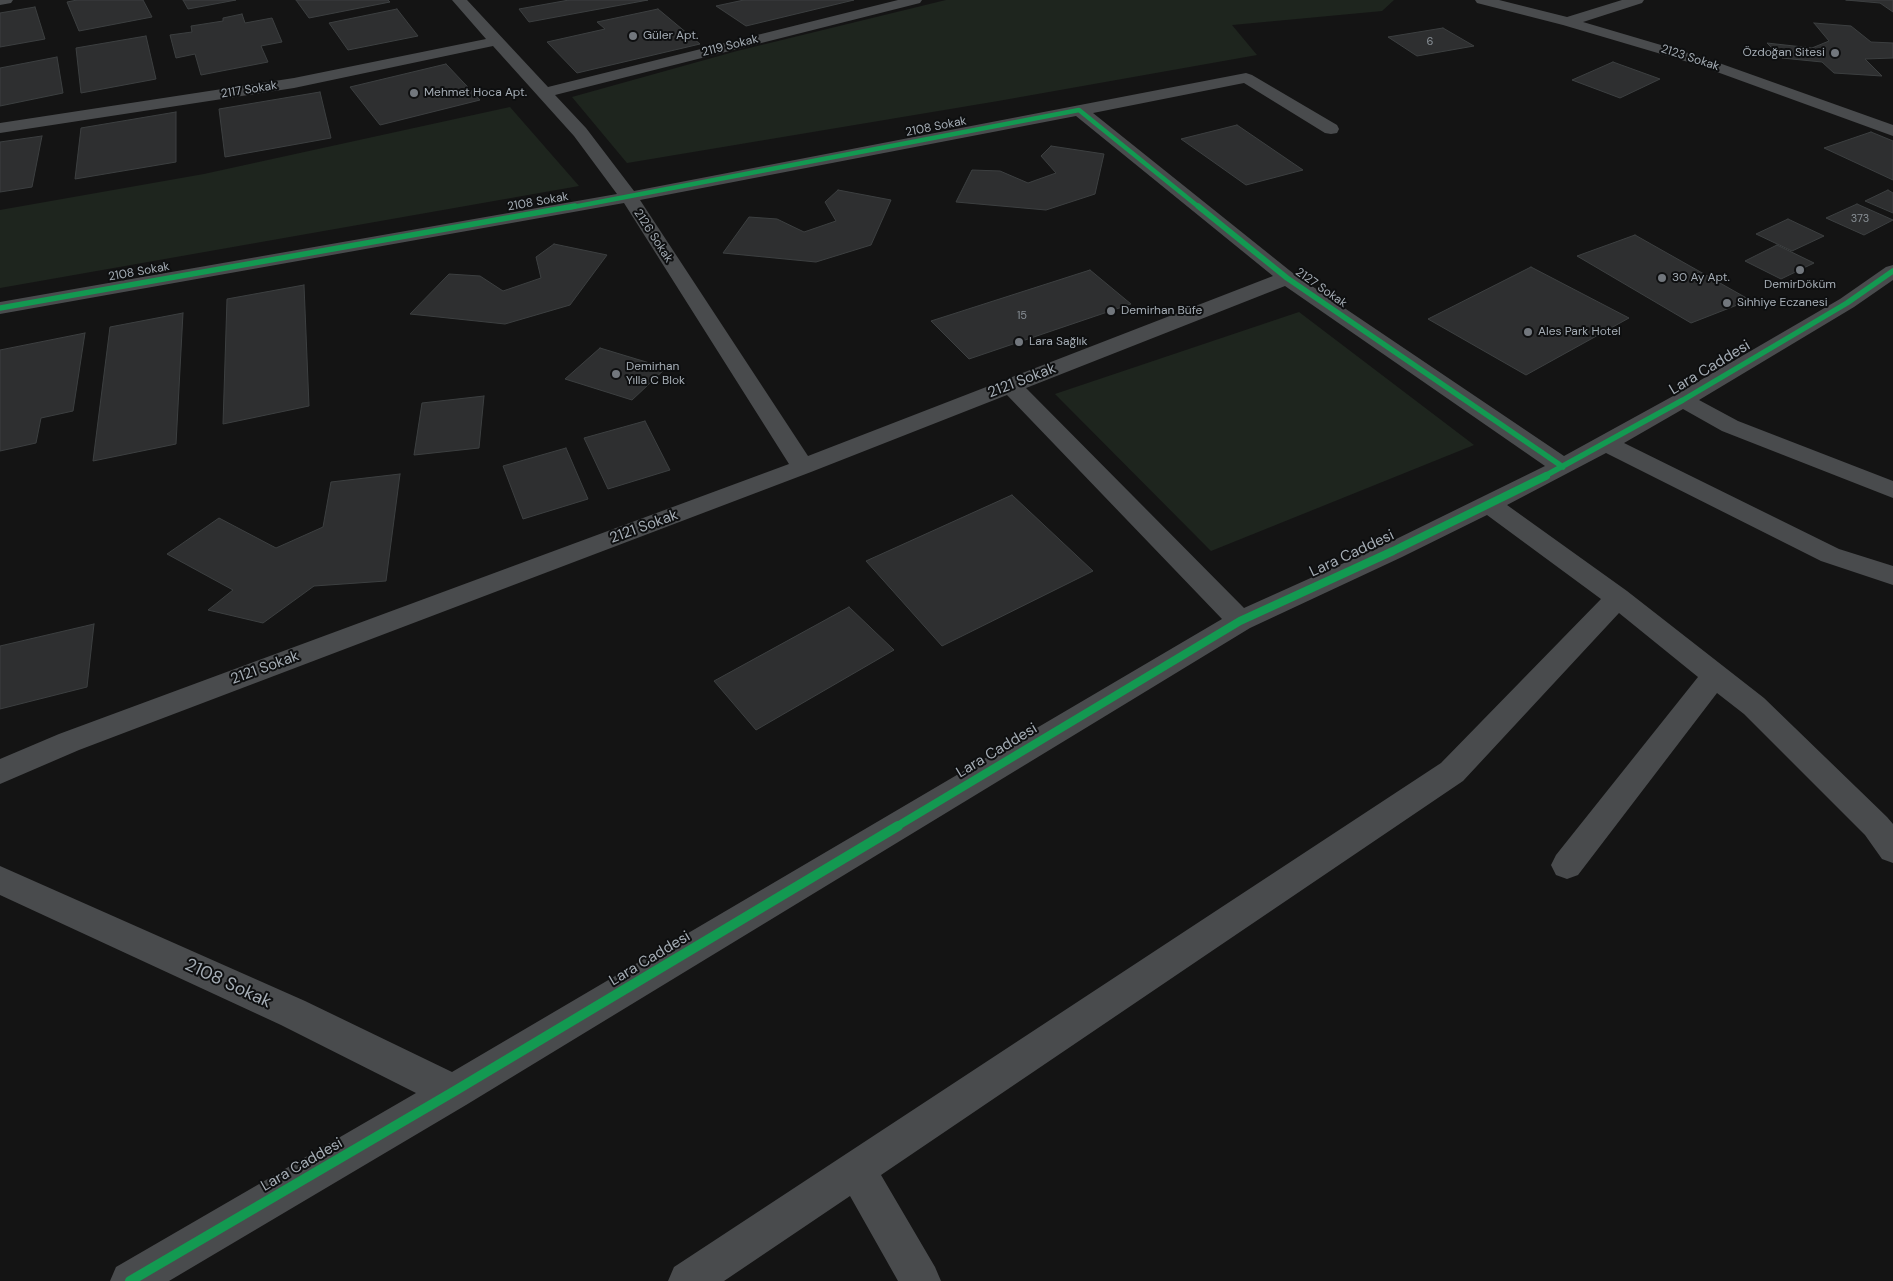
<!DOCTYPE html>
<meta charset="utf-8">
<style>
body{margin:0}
canvas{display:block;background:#141414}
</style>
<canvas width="1893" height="1281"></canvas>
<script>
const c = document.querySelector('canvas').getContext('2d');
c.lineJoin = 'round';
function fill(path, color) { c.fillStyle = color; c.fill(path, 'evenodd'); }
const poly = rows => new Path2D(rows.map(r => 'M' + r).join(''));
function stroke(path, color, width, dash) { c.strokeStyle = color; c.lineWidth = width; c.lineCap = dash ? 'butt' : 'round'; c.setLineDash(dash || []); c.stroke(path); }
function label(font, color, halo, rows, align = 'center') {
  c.font = font + ' "DM Sans",sans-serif'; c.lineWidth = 4; c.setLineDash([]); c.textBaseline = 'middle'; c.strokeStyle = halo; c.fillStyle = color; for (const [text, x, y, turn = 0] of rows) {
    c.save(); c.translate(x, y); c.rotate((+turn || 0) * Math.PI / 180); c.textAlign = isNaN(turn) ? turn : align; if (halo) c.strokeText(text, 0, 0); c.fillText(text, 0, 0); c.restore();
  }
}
fill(poly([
 [946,0,1394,0,1382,11,1232,25,1257,55,998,101,627,163,572,97,737,51],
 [510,107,579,186,0,288,0,210,204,174],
 [1299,312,1474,445,1211,551,1055,394]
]), '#1e251e');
const building = poly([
 [77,0,143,0,152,17,79,31,67,2,77,0],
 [183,0,236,0,188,9,183,0],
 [296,0,388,0,390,2,309,18,296,0],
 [569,0,648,0,529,22,519,9,569,0],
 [744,0,854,0,746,26,716,6,744,0],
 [1846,0,1893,0,1893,12,1880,3,1846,0],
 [35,7,45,39,0,47,0,13,35,7],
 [397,9,418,36,348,50,329,23,397,9],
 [658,9,700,44,577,73,547,42,605,29,597,22,658,9],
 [242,14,245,23,272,18,282,42,261,46,268,62,201,75,195,54,176,58,170,35,192,32,191,26,223,21,223,18,242,14],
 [1814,23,1851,26,1871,42,1893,43,1893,58,1865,59,1882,76,1834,73,1822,62,1782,58,1767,43,1812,48,1829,41,1814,23],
 [1443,28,1474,46,1417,56,1388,37,1443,28],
 [146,36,156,79,81,93,76,48,146,36],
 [57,57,63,93,0,106,0,68,57,57],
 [1613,62,1660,79,1620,98,1572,80,1613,62],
 [446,64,480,100,380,125,350,87,446,64],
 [320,92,331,138,225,157,219,109,320,92],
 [176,112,176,162,75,179,81,128,176,112],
 [1237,125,1303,170,1246,185,1181,139,1237,125],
 [1871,132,1893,141,1893,180,1824,148,1871,132],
 [42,136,32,187,0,192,0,142,42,136],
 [1051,146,1104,154,1095,194,1046,210,956,202,972,170,1000,171,1028,183,1056,173,1041,156,1051,146],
 [838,190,891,200,871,245,816,262,723,253,749,217,777,219,804,232,836,221,825,202,838,190],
 [1888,190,1893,193,1893,213,1865,201,1888,190],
 [1857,204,1893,220,1864,235,1826,218,1857,204],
 [1788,219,1824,236,1792,251,1756,234,1788,219],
 [1635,235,1750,300,1691,323,1577,256,1635,235],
 [554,244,607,255,570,305,505,324,410,314,449,274,480,276,503,291,541,278,536,257,554,244],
 [1777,245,1814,263,1781,279,1745,261,1777,245],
 [1531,267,1629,318,1526,375,1428,319,1531,267],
 [1090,270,1131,304,969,359,931,321,1090,270],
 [304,285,309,406,223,424,227,299,304,285],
 [183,313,176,444,93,461,110,327,183,313],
 [85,333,73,411,41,418,36,443,0,451,0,350,85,333],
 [600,348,666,368,632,400,565,379,600,348],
 [484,396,479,448,414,455,422,403,484,396],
 [645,421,670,470,608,489,584,438,645,421],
 [566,448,588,499,523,519,503,466,566,448],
 [400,474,386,581,314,586,263,623,208,610,233,590,167,554,219,518,276,548,323,527,331,482,400,474],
 [1012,495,1093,571,942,646,866,561,1012,495],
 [849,607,894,650,756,730,714,681,849,607],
 [94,624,87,687,0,709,0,646,94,624]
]);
fill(building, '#2e2f30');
stroke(building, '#3c3f40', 1);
fill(poly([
 [0,0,13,0,11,3,0,5,0,0],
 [452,0,467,0,548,87,898,0,922,0,920,3,555,95,586,128,634,191,1246,73,1252,75,1337,125,1339,129,1337,133,1331,134,1325,133,1244,83,1093,113,1294,274,1564,456,1675,395,1840,299,1886,267,1893,265,1893,280,1854,307,1699,400,1738,421,1893,481,1893,498,1722,431,1683,409,1624,443,1839,549,1893,566,1893,585,1821,561,1606,453,1507,505,1627,591,1764,698,1887,817,1893,824,1893,863,1882,859,1865,835,1744,714,1717,693,1578,875,1567,879,1556,875,1551,865,1556,855,1698,677,1619,613,1463,781,881,1175,935,1267,941,1281,898,1281,850,1196,724,1281,668,1281,674,1267,1441,763,1601,599,1487,515,1402,557,1250,628,466,1105,169,1281,110,1281,116,1267,416,1093,281,1025,0,895,0,866,305,1001,452,1072,1222,619,1007,395,811,472,79,750,0,784,0,759,59,734,789,464,624,203,0,314,0,302,617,194,574,136,493,46,294,88,0,133,0,123,294,78,486,39,452,0],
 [1076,116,1273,276,808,456,640,200,1076,116],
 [1285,286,1545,466,1384,545,1244,608,1026,388,1285,286],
 [1475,0,1499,0,1567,17,1622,0,1644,0,1642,3,1583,22,1705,58,1893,125,1893,136,1695,64,1563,25,1477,3,1475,0]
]), '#494b4d');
stroke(poly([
 [568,208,1079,110,1200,208]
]), '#139951', 4.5);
stroke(poly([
 [1198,206,1287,278,1563,467],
 [0,308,575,206],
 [1543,477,1683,400,1847,303,1893,271]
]), '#139951', 5.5);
stroke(poly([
 [896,827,1240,621,1393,551,1546,476]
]), '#139951', 8);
stroke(poly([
 [130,1281,453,1092,898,826]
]), '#139951', 10);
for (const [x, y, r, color] of [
 [633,36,5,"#72777d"],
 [1835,53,5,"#72777d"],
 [414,93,5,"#72777d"],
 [1800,270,5,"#72777d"],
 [1662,278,5,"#72777d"],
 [1727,303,5,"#72777d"],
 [1111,311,5,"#72777d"],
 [1528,332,5,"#72777d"],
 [1019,342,5,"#72777d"],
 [616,374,5,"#72777d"]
]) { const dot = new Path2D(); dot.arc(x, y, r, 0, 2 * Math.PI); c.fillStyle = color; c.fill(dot); stroke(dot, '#0e0f10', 2); }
label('11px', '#878e94', null, [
 ["6",1430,42],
 ["373",1860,219],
 ["15",1022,316]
]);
label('12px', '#a5adb5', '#0e0f10', [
 ["Güler Apt.",643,36],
 ["Özdoğan Sitesi",1825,53,"right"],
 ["Mehmet Hoca Apt.",424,93],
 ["30 Ay Apt.",1672,278],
 ["DemirDöküm",1800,285,"center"],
 ["Sıhhiye Eczanesi",1737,303],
 ["Demirhan Büfe",1121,311],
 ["Ales Park Hotel",1538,332],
 ["Lara Sağlık",1029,342],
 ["Demirhan",626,367],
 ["Yılla C Blok",626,381]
], 'left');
label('12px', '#a5adb5', '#0e0f10', [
 ["2119 Sokak",730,46,-14],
 ["2123 Sokak",1690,58,18],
 ["2117 Sokak",249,90,-9],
 ["2108 Sokak",936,127,-11],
 ["2108 Sokak",538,202,-10],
 ["2126 Sokak",653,236,57],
 ["2108 Sokak",139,272,-10],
 ["2127 Sokak",1321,288,35]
]);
label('15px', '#a5adb5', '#0e0f10', [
 ["Lara Caddesi",1710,368,-31],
 ["2121 Sokak",1022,381,-21],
 ["2121 Sokak",644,527,-20],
 ["Lara Caddesi",1352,554,-25],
 ["2121 Sokak",265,668,-20],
 ["Lara Caddesi",997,751,-31],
 ["Lara Caddesi",650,959,-31],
 ["Lara Caddesi",302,1165,-30]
]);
label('18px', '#a5adb5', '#0e0f10', [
 ["2108 Sokak",228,984,25]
]);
</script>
